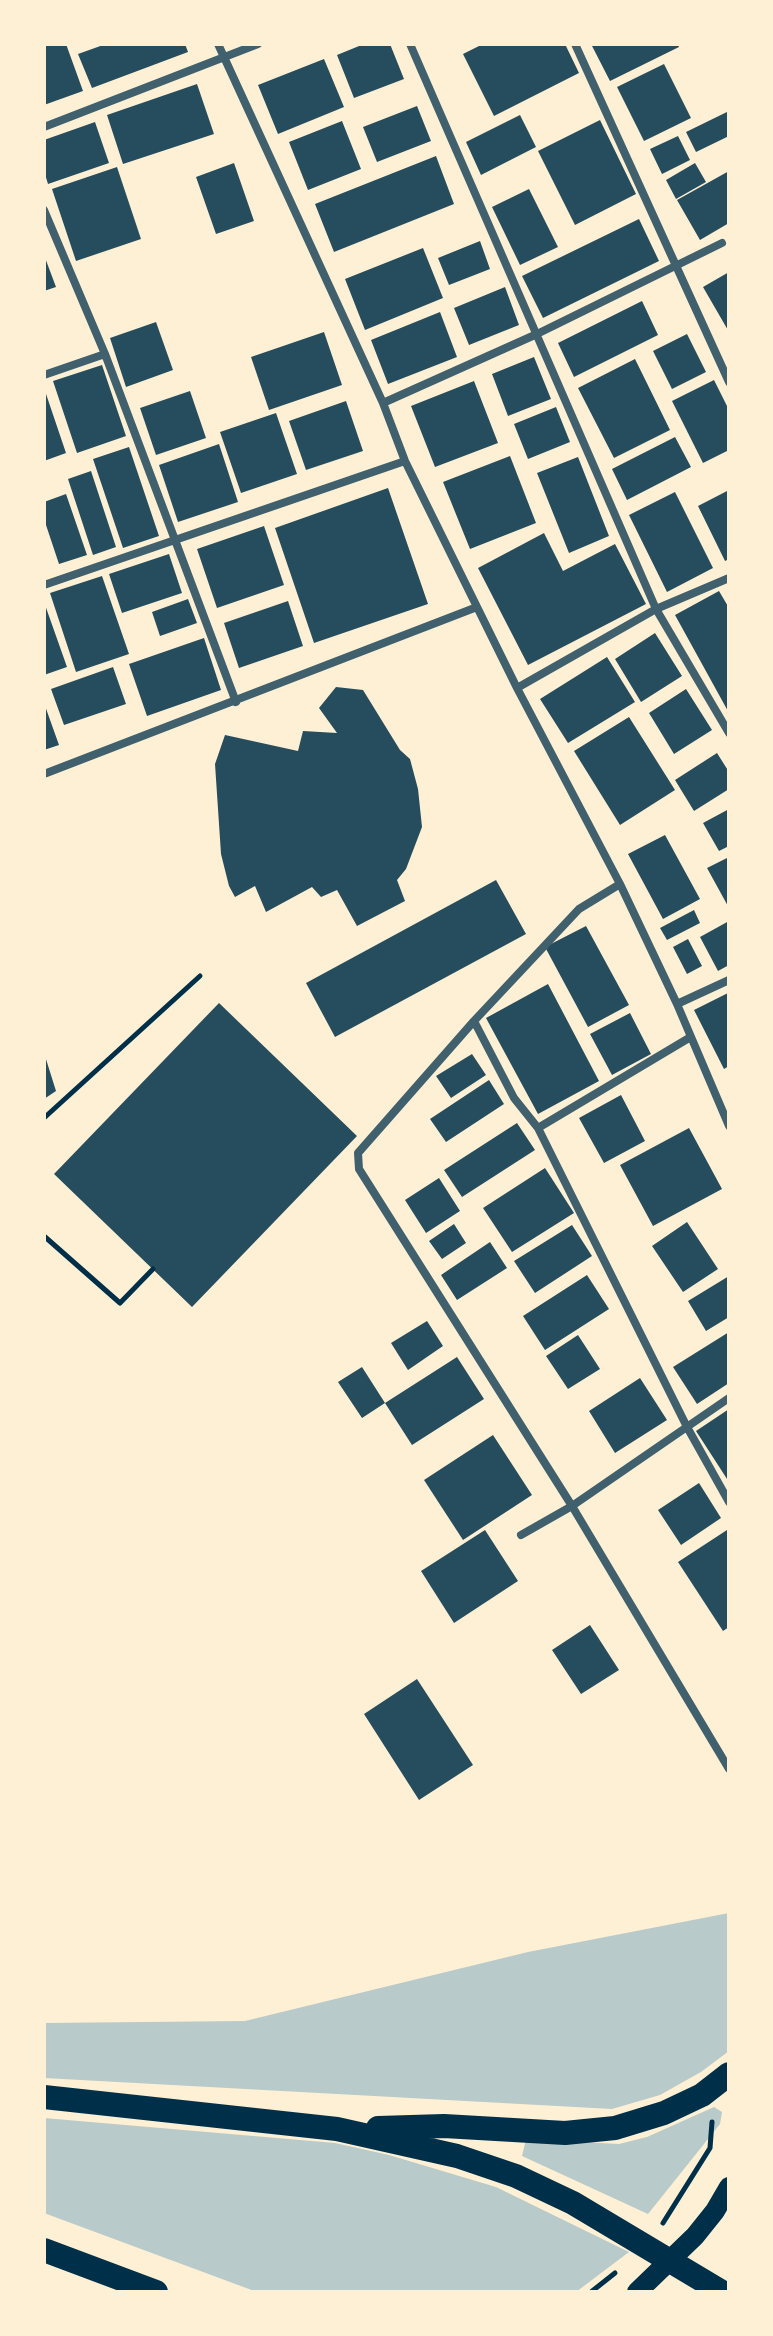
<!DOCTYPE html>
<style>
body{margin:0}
#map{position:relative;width:773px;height:2336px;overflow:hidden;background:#fdf0d5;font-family:"IBM Plex Serif",serif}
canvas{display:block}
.frame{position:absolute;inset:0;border:46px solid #fdf0d5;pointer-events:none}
</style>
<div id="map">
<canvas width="773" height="2336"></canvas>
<div class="frame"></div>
</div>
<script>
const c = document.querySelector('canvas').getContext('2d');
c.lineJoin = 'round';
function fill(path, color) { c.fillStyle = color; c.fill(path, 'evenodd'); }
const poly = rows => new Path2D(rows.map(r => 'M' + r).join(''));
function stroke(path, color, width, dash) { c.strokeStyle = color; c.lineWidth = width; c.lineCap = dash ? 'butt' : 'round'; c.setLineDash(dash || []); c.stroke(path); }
fill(poly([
 [729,1913,729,2051,701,2072,660,2095,612,2109,44,2078,44,2023,245,2021,528,1952],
 [714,2107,722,2112,720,2124,648,2214,522,2156,526,2139,619,2144,647,2137],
 [44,2118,335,2143,389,2155,496,2187,629,2252,576,2292,257,2292,44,2213]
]), '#b9caca');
fill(poly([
 [44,44,66,44,83,91,44,105],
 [106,44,185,44,188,52,92,88,78,54],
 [364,44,390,44,404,79,354,98,337,55],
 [483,44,565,44,579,73,494,116,463,54],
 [591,44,678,44,679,47,610,81],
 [324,59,344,107,278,134,258,85],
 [664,64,691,118,644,141,617,87],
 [197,84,214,134,123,164,107,115],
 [417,106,431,141,377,162,363,127],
 [729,111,729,136,696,152,686,132],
 [520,115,536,147,481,175,466,142],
 [600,120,636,194,575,225,538,151],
 [342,121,361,169,308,190,289,142],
 [95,122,109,163,48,184,44,171,44,140],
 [678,136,690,160,662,174,650,149],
 [436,156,454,204,334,252,315,204],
 [234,163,254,221,216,234,196,177],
 [695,163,706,182,676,199,666,180],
 [117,167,141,239,76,261,52,189],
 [729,171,729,223,700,240,677,200],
 [529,189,558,247,520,265,492,207],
 [639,219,659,261,543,318,522,276],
 [480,241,490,269,449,285,438,258],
 [423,248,443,298,365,330,345,279],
 [44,255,56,287,44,291],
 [729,272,729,332,703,287],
 [505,287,519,325,469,345,454,308],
 [642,301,658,335,574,377,558,343],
 [440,312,457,357,388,384,371,340],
 [156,322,173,370,126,387,110,338],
 [324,332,342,385,269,410,251,357],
 [687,334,706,372,672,389,653,351],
 [534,357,551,399,508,416,492,374],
 [635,359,670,430,614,458,578,388],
 [102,365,126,436,77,453,53,381],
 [714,380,729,410,729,450,703,463,672,401],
 [474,381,498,443,435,467,411,406],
 [44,388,66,453,44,461],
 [190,391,206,438,156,455,140,408],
 [346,401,363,451,306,470,289,421],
 [556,407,570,442,528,459,514,424],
 [276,413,297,474,241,493,220,432],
 [675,437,691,467,627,500,612,469],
 [219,444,238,502,178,522,159,465],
 [129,447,159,536,123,548,93,459],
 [510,456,536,523,470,549,443,482],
 [578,457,609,536,569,553,537,473],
 [91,471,116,547,93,555,68,479],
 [388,488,428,604,314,643,275,528],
 [729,490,729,559,725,561,698,506],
 [675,492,713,568,667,592,629,515],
 [66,494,87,555,59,564,44,519,44,502],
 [264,526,284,585,217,608,197,549],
 [544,533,563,571,615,544,646,604,528,665,478,568],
 [169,554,182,593,122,613,109,574],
 [102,576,129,654,76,672,50,593],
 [719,591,729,608,729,713,675,615],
 [188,599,197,623,160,636,152,612],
 [288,601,303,646,239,668,224,623],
 [44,602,67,667,44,675],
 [655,633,682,676,641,702,615,659],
 [204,638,221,690,147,716,129,664],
 [607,657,635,702,568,743,540,699],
 [113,667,126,704,64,725,51,689],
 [336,687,363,690,400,750,410,759,418,789,422,827,406,869,397,880,405,901,357,926,337,890,321,897,312,887,266,912,255,886,235,897,229,886,221,854,215,764,225,735,298,751,303,731,337,733,319,708],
 [686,689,712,730,674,754,649,713],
 [44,703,59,745,44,750],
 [629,717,675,790,620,825,574,751],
 [717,753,729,772,729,789,694,811,675,780],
 [729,809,729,846,719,851,703,823],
 [665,835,700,899,663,919,628,854],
 [729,857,729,908,707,868],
 [496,880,526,934,335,1037,306,983],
 [694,910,700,923,667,940,660,928],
 [729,921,729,965,718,971,700,937],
 [586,926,629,1005,588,1027,545,947],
 [688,939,702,966,687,974,673,947],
 [548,984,599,1081,538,1114,486,1018],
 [728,993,729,1066,724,1069,694,1010],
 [219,1003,357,1136,192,1307,54,1174],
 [630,1013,651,1054,612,1075,590,1034],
 [472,1054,486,1075,451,1098,436,1076],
 [45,1056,56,1091,44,1099,44,1057],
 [489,1080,504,1104,446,1142,430,1119],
 [621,1095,645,1141,604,1163,579,1118],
 [517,1123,535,1150,462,1197,444,1170],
 [689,1128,722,1189,653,1226,620,1165],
 [545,1168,574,1213,512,1252,483,1208],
 [439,1178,460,1211,426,1233,405,1200],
 [687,1222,718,1269,683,1292,652,1246],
 [454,1224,466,1243,442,1259,429,1241],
 [572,1225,592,1256,535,1293,514,1261],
 [490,1242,507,1268,457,1300,441,1275],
 [587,1275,609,1309,545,1350,523,1316],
 [729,1276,729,1317,706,1331,688,1301],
 [427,1321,443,1346,408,1370,391,1343],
 [729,1332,729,1383,697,1404,673,1367],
 [578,1335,600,1369,568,1389,546,1356],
 [457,1357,484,1399,412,1445,385,1403,362,1418,338,1382,362,1367,385,1403],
 [640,1378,667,1420,615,1453,589,1411],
 [729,1409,729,1482,696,1431],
 [493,1435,532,1495,463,1540,424,1480],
 [699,1483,721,1518,681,1545,658,1510],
 [485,1530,518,1581,454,1623,421,1571],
 [727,1530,729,1533,729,1627,723,1631,678,1562],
 [590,1625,619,1670,581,1694,552,1650],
 [417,1679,473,1765,419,1800,364,1714]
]), '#264d5e');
stroke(poly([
 [44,1118,200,976],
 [44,1236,120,1303,153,1269],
 [663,2223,710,2148,712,2122],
 [591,2292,615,2273]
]), '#003049', 5);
stroke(poly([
 [218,44,383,403,405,461,517,688,620,884,677,1004,729,1126],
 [410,44,656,609,729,733],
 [575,44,729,382],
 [44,127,258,44],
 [44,210,105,354,236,702],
 [44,375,105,354],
 [383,403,537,334,722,243],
 [44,585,405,461],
 [517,688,656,609,729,578],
 [44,774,477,607],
 [620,884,579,909,474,1021,358,1153,359,1169,572,1506,729,1769],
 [677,1004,729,980],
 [474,1021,514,1098,538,1128,687,1427,729,1502],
 [538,1128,689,1038],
 [521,1535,572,1506,729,1398]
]), '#3f606c', 8);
stroke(poly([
 [637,2292,695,2236,715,2211,729,2187]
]), '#003049', 20);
stroke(poly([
 [44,2097,337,2129,457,2156,516,2176,573,2203,722,2292],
 [378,2128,444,2126,565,2133,615,2128,664,2113,702,2095,729,2074],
 [44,2250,156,2292]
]), '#003049', 24);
</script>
